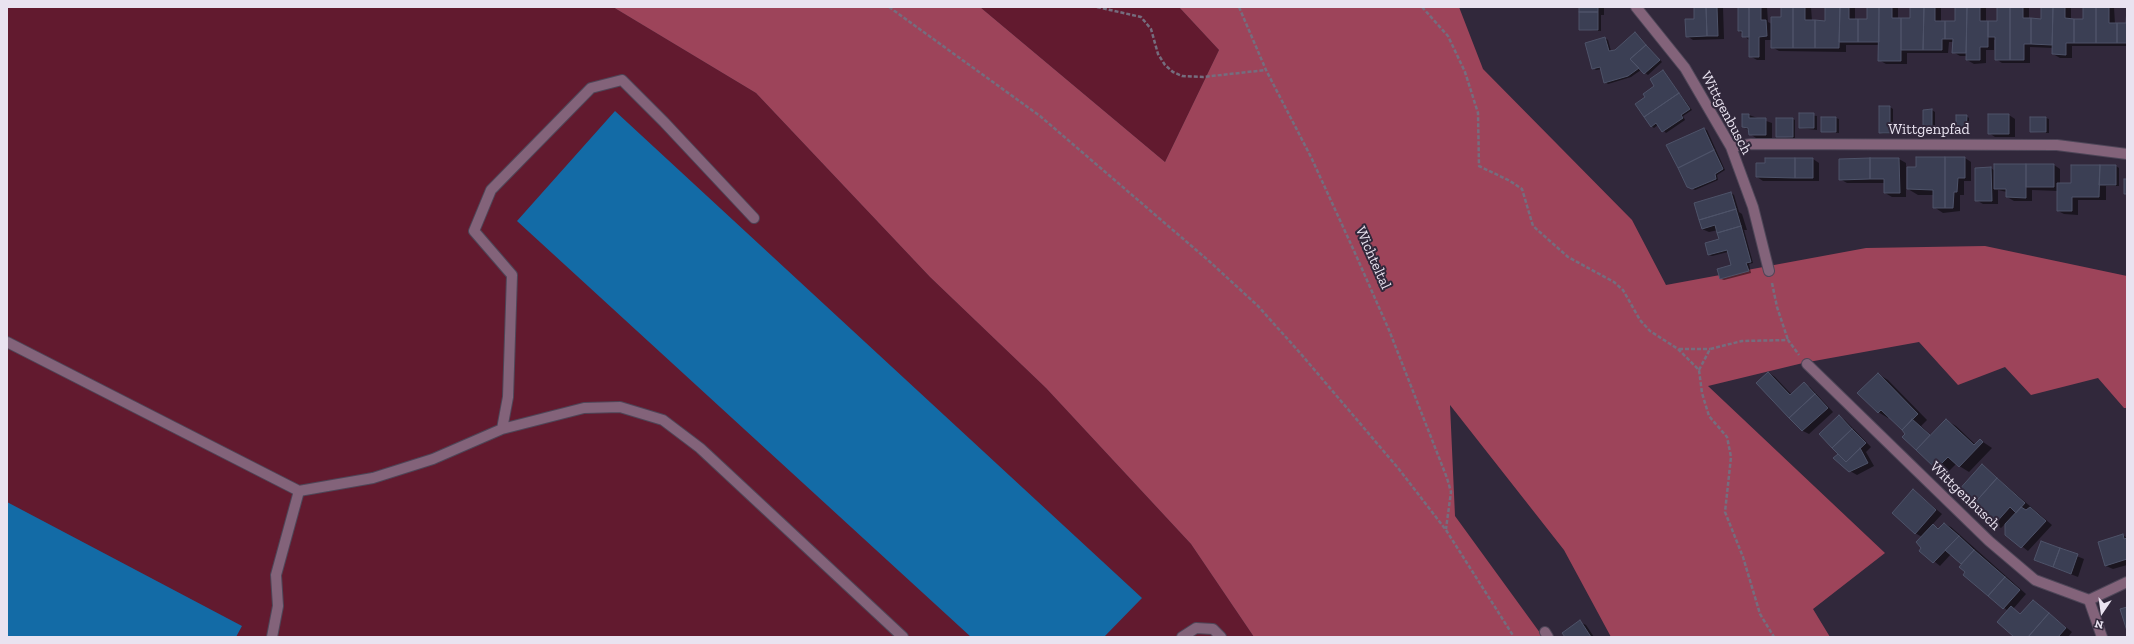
<!DOCTYPE html>
<style>
body{margin:0}
#map{position:relative;width:2134px;height:644px;overflow:hidden;background:#31283b;font-family:"Zilla Slab",serif}
canvas{display:block}
.frame{position:absolute;inset:0;border:8px solid #e9e3f0;pointer-events:none}
.north{position:absolute;left:2082px;top:592px;width:40px;height:40px;-webkit-text-stroke:3px #31283b;paint-order:stroke;rotate:193deg;font-size:11px;font-weight:700;line-height:16px;text-align:center;color:#e9e3f0}
.north::after{content:'';display:block;margin:auto;width:14px;height:18px;background:#e9e3f0;clip-path:polygon(50% 0,100% 100%,50% 72%,0 100%)}
</style>
<div id="map">
<canvas width="2134" height="644"></canvas>
<div class="frame"></div>
<div class="north">N</div>
</div>
<script>
const c = document.querySelector('canvas').getContext('2d');
c.lineJoin = 'round';
function fill(path, color) { c.fillStyle = color; c.fill(path, 'evenodd'); }
const poly = rows => new Path2D(rows.map(r => 'M' + r).join(''));
function stroke(path, color, width, dash) { c.strokeStyle = color; c.lineWidth = width; c.lineCap = dash ? 'butt' : 'round'; c.setLineDash(dash || []); c.stroke(path); }
function label(font, color, halo, rows, align = 'center') {
  c.font = font + ' "Zilla Slab",serif'; c.lineWidth = 4; c.setLineDash([]); c.textBaseline = 'middle'; c.strokeStyle = halo; c.fillStyle = color; for (const [text, x, y, turn = 0] of rows) {
    c.save(); c.translate(x, y); c.rotate((+turn || 0) * Math.PI / 180); c.textAlign = isNaN(turn) ? turn : align; if (halo) c.strokeText(text, 0, 0); c.fillText(text, 0, 0); c.restore();
  }
}
fill(poly([
 [7,7,613,7,756,93,930,277,1046,388,1191,544,1254,637,7,637],
 [980,7,1179,7,1219,50,1165,162]
]), '#621a2f');
fill(poly([
 [613,7,980,7,1165,162,1219,50,1179,7,1459,7,1483,69,1632,220,1666,285,1866,248,1985,246,2127,276,2127,408,2124,408,2098,378,2031,395,2005,367,1958,385,1919,342,1803,363,1708,386,1885,553,1813,609,1830,637,1611,637,1564,550,1450,405,1455,516,1543,637,1254,637,1191,544,1046,388,930,277,756,93]
]), '#9d445a');
fill(poly([
 [615,111,1142,598,1104,637,971,637,517,221],
 [7,502,242,626,236,637,7,637]
]), '#136ba6');
fill(poly([
 [1580,7,1604,7,1604,15,1601,15,1601,31,1580,29],
 [1695,7,1723,7,1724,39,1693,40,1687,36,1695,20],
 [1739,7,1767,7,1768,22,1772,24,1782,18,1782,7,1811,7,1812,21,1826,22,1826,7,1855,7,1855,20,1868,20,1868,7,1898,7,1898,19,1911,19,1911,7,1941,7,1941,22,1956,22,1956,7,1986,7,1986,22,1998,22,1998,7,2029,7,2029,19,2042,20,2042,7,2071,7,2071,20,2084,20,2084,7,2114,7,2115,24,2127,24,2127,46,2072,46,2072,58,2060,58,2053,54,2053,48,2030,47,2030,63,2002,63,1996,59,1996,40,1994,40,1994,50,1986,50,1986,63,1974,64,1967,60,1967,56,1960,56,1953,52,1953,42,1949,42,1948,53,1907,53,1907,64,1886,64,1879,60,1880,45,1846,45,1846,52,1779,51,1772,47,1772,40,1765,40,1765,60,1757,60,1750,56,1749,40,1739,31],
 [1635,34,1662,62,1648,75,1641,70,1631,77,1608,84,1605,82,1602,69,1596,70,1593,68,1605,38,1608,40,1611,51,1615,50],
 [1663,71,1692,110,1683,116,1685,120,1666,133,1658,125,1654,128,1651,126,1646,98,1656,86],
 [1890,107,1893,109,1893,134,1883,134,1880,133],
 [1932,110,1935,112,1935,131,1927,131,1924,130],
 [1800,114,1817,116,1817,130,1800,128],
 [1749,115,1772,123,1772,138,1756,138,1750,134,1750,131,1743,127],
 [1989,115,2009,115,2015,119,2015,137,1995,137,1989,133],
 [1966,116,1969,118,1969,135,1960,135,1957,133],
 [1836,118,1839,119,1839,133,1822,131],
 [2046,118,2049,119,2049,133,2031,132],
 [1793,119,1795,120,1795,138,1777,136],
 [1704,129,1707,130,1725,170,1717,175,1718,180,1695,190,1691,188],
 [1965,158,1971,162,1971,181,1964,181,1964,195,1960,195,1960,211,1943,213,1934,207,1934,195,1918,195,1908,189,1917,168],
 [1813,159,1819,163,1819,181,1763,181,1757,177],
 [1899,159,1906,163,1906,197,1892,197,1885,193,1885,183,1847,183,1840,179,1840,160],
 [2054,165,2060,169,2060,184,2072,184,2072,166,2116,166,2119,168,2119,186,2106,186,2106,200,2078,200,2078,215,2064,214,2058,211,2058,191,2032,190,2032,201,2014,201,2007,197,2007,192,1998,190,1998,204,1983,204,1976,200,1991,168,1995,171],
 [1731,193,1734,195,1739,212,1742,214,1747,230,1744,230,1753,263,1749,264,1751,273,1724,280,1721,279,1732,266,1728,252,1712,256,1709,255,1720,240,1718,230,1709,232,1702,229],
 [1769,373,1775,377,1792,395,1804,384,1810,387,1833,412,1809,434,1803,431,1758,383],
 [1878,374,1888,380,1927,420,1921,426,1931,435,1946,420,1956,426,1976,445,1980,440,1992,448,1969,472,1956,464,1946,474,1937,469,1904,437,1907,434,1889,417,1888,418,1878,412],
 [1839,416,1845,420,1871,447,1866,452,1874,466,1857,475,1850,471,1839,454],
 [1982,465,2052,525,2028,551,2006,534,2006,523,2001,528,1994,524],
 [1913,490,1942,514,1932,525,1940,529,1945,524,1951,527,2026,594,2013,609,2021,615,2033,601,2072,632,2068,637,2016,637,2008,611,1965,575,1967,572,1962,564,1951,554,1940,566,1920,550,1923,548,1922,537,1915,533],
 [2123,535,2127,538,2127,565,2113,569,2106,566],
 [2042,542,2084,559,2078,577,2035,560],
 [1580,622,1586,625,1594,637,1566,637]
]), '#0007');
const building = poly([
 [1579,7,1598,7,1598,12,1579,12,1579,7],
 [1694,7,1706,7,1707,36,1686,37,1685,19,1694,19,1694,7],
 [1706,7,1717,7,1718,36,1707,36,1706,7],
 [1738,7,1749,7,1749,37,1742,37,1742,31,1738,31,1738,7],
 [1749,7,1761,7,1761,20,1766,20,1767,36,1759,37,1759,57,1749,57,1749,7],
 [1781,7,1793,7,1793,48,1771,48,1771,17,1781,17,1781,7],
 [1793,7,1805,7,1805,20,1815,20,1815,48,1793,48,1793,7],
 [1825,7,1840,7,1839,48,1815,48,1815,20,1825,21,1825,7],
 [1840,7,1849,7,1849,19,1858,19,1858,42,1839,42,1840,7],
 [1867,7,1879,7,1879,42,1858,42,1858,19,1867,19,1867,7],
 [1879,7,1892,7,1892,18,1901,18,1901,61,1878,61,1879,7],
 [1910,7,1924,7,1923,50,1901,50,1901,18,1910,18,1910,7],
 [1924,7,1935,7,1935,21,1945,21,1945,39,1942,39,1942,50,1923,50,1924,7],
 [1955,7,1967,7,1966,53,1952,53,1953,39,1945,39,1945,21,1955,21,1955,7],
 [1967,7,1980,7,1980,21,1988,21,1988,47,1980,47,1980,60,1966,60,1967,7],
 [1997,7,2010,7,2010,60,1995,60,1995,37,1988,37,1988,21,1997,21,1997,7],
 [2010,7,2023,7,2023,18,2031,18,2031,44,2024,44,2024,60,2010,60,2010,7],
 [2041,7,2053,7,2052,45,2031,44,2031,18,2041,19,2041,7],
 [2053,7,2065,7,2065,18,2074,19,2074,43,2066,43,2066,55,2052,54,2053,7],
 [2083,7,2096,7,2096,43,2074,43,2074,19,2083,19,2083,7],
 [2096,7,2109,7,2109,23,2117,23,2117,43,2096,43,2096,7],
 [2127,7,2127,43,2117,43,2117,23,2126,23,2127,7],
 [1579,12,1598,12,1598,30,1579,30,1579,12],
 [1635,32,1646,45,1630,59,1639,68,1628,76,1604,83,1600,67,1592,69,1585,43,1605,37,1609,51,1615,50,1635,32],
 [1646,45,1660,60,1644,74,1630,59,1646,45],
 [1663,70,1679,93,1644,117,1635,104,1645,97,1643,94,1654,86,1650,79,1663,70],
 [1679,93,1690,109,1681,115,1683,118,1662,132,1656,123,1651,127,1644,117,1679,93],
 [1879,106,1890,106,1890,133,1879,133,1879,106],
 [1932,109,1932,130,1923,130,1923,110,1932,109],
 [1799,113,1814,113,1814,128,1799,128,1799,113],
 [1742,114,1749,114,1749,118,1766,118,1766,135,1749,135,1748,128,1742,127,1742,114],
 [1988,114,2009,114,2009,134,1988,134,1988,114],
 [1956,115,1967,115,1966,133,1956,133,1956,115],
 [1821,117,1836,117,1836,132,1821,132,1821,117],
 [2030,117,2046,117,2046,132,2030,132,2030,117],
 [1776,118,1793,118,1793,137,1776,137,1776,118],
 [1704,128,1714,150,1678,168,1666,145,1704,128],
 [1714,150,1723,169,1715,174,1716,179,1692,189,1687,187,1678,168,1714,150],
 [1916,157,1945,157,1945,208,1933,208,1933,190,1907,189,1907,167,1916,167,1916,157],
 [1945,157,1965,157,1965,178,1958,178,1957,192,1954,192,1953,208,1945,208,1945,157],
 [1765,158,1795,158,1795,178,1756,177,1756,163,1765,163,1765,158],
 [1795,158,1813,158,1813,178,1795,178,1795,158],
 [1870,158,1899,158,1900,193,1884,193,1884,179,1870,179,1870,158],
 [1870,158,1870,179,1839,180,1839,159,1870,158],
 [1994,164,2026,164,2026,198,2006,197,2006,189,1994,189,1994,164],
 [2026,164,2054,164,2054,187,2026,187,2026,164],
 [2071,165,2100,165,2099,197,2072,197,2072,211,2057,211,2057,183,2071,183,2071,165],
 [2100,165,2116,165,2116,185,2099,185,2100,165],
 [1991,167,1992,201,1975,201,1975,168,1991,167],
 [2124,179,2127,179,2127,194,2124,194,2124,179],
 [1731,192,1736,209,1699,220,1694,203,1731,192],
 [1736,209,1741,226,1717,233,1715,225,1702,229,1699,220,1736,209],
 [1741,226,1751,262,1746,263,1749,271,1720,279,1717,269,1731,265,1727,250,1708,255,1705,243,1719,239,1717,233,1741,226],
 [1768,372,1790,395,1804,382,1815,394,1789,418,1756,383,1768,372],
 [1878,373,1918,414,1902,430,1881,410,1878,413,1857,393,1878,373],
 [1815,394,1828,408,1802,431,1789,418,1815,394],
 [1839,415,1852,429,1832,448,1819,434,1839,415],
 [1912,419,1930,435,1916,450,1902,437,1905,434,1902,430,1912,419],
 [1946,419,1974,445,1980,439,1983,442,1959,467,1948,457,1936,469,1916,450,1946,419],
 [1852,429,1866,443,1846,462,1832,448,1852,429],
 [1860,448,1868,463,1849,472,1833,458,1838,454,1846,462,1860,448],
 [1982,464,1997,478,1972,506,1957,492,1982,464],
 [1997,478,2025,503,2016,513,2010,507,1994,525,1972,506,1997,478],
 [1913,489,1936,510,1915,534,1892,513,1913,489],
 [2021,507,2026,510,2030,507,2046,521,2021,548,2005,535,2005,524,2021,507],
 [1944,523,1959,536,1933,563,1919,551,1921,548,1916,542,1933,524,1938,529,1944,523],
 [2123,534,2124,539,2127,538,2127,559,2105,566,2098,542,2123,534],
 [1959,536,1974,550,1961,564,1945,550,1959,536],
 [2041,541,2060,548,2053,567,2034,560,2041,541],
 [2060,548,2078,554,2071,574,2053,567,2060,548],
 [1974,550,2005,577,1988,596,1963,575,1965,572,1959,567,1974,550],
 [2005,577,2020,590,2003,609,1988,596,2005,577],
 [2033,600,2049,613,2028,637,2014,637,1997,622,2011,606,2020,614,2033,600],
 [2127,607,2127,631,2120,609,2127,607],
 [2049,613,2066,628,2058,637,2028,637,2049,613],
 [1580,620,1591,637,1565,637,1562,633,1580,620]
]);
fill(building, '#3b3f54');
stroke(building, '#4e5369', 1);
const lane = poly([
 [7,342,299,491,373,478,433,459,502,429,508,397,512,275,474,231,491,190,591,88,622,80,664,122,754,218],
 [502,429,584,408,620,407,663,420,700,448,903,637],
 [1545,632,1548,637],
 [272,637,278,606,276,575,299,491],
 [1182,637,1196,628,1213,629,1221,637]
]);
const street = poly([
 [1636,7,1685,68,1731,147,1753,207,1769,271],
 [1731,147,1751,144,2057,145,2127,154],
 [1807,364,1989,541,2035,580,2089,600,2102,637],
 [2089,600,2127,582]
]);
stroke(lane, '#4e4658', 12);
stroke(street, '#4e4658', 12);
stroke(poly([
 [889,7,1040,116,1209,261,1258,306,1301,354,1398,468,1446,530,1514,637],
 [1097,7,1141,17,1151,29,1158,54,1165,65,1173,72,1182,76,1203,77,1266,70],
 [1239,7,1266,70,1311,157,1355,253,1389,330,1447,478,1451,492,1446,529],
 [1422,7,1448,36,1465,72,1478,113,1479,166,1510,181,1522,189,1533,226,1568,257,1614,282,1623,290,1640,320,1650,331,1678,349,1699,370,1702,393,1709,416,1727,437,1731,457,1725,512,1743,557,1760,614,1774,637],
 [1772,283,1777,307,1788,340],
 [1679,349,1710,349],
 [1699,370,1710,349,1742,341,1788,340,1799,355]
]), '#756d7e', 2.5, [4, 2]);
stroke(lane, '#83637a', 10);
stroke(street, '#83637a', 10);
label('15px', '#e9e3f0', '#31283b', [
 ["Wittgenbusch",1726,113,62],
 ["Wittgenpfad",1929,130],
 ["Wichteltal",1373,258,66],
 ["Wittgenbusch",1965,496,44]
]);
</script>
